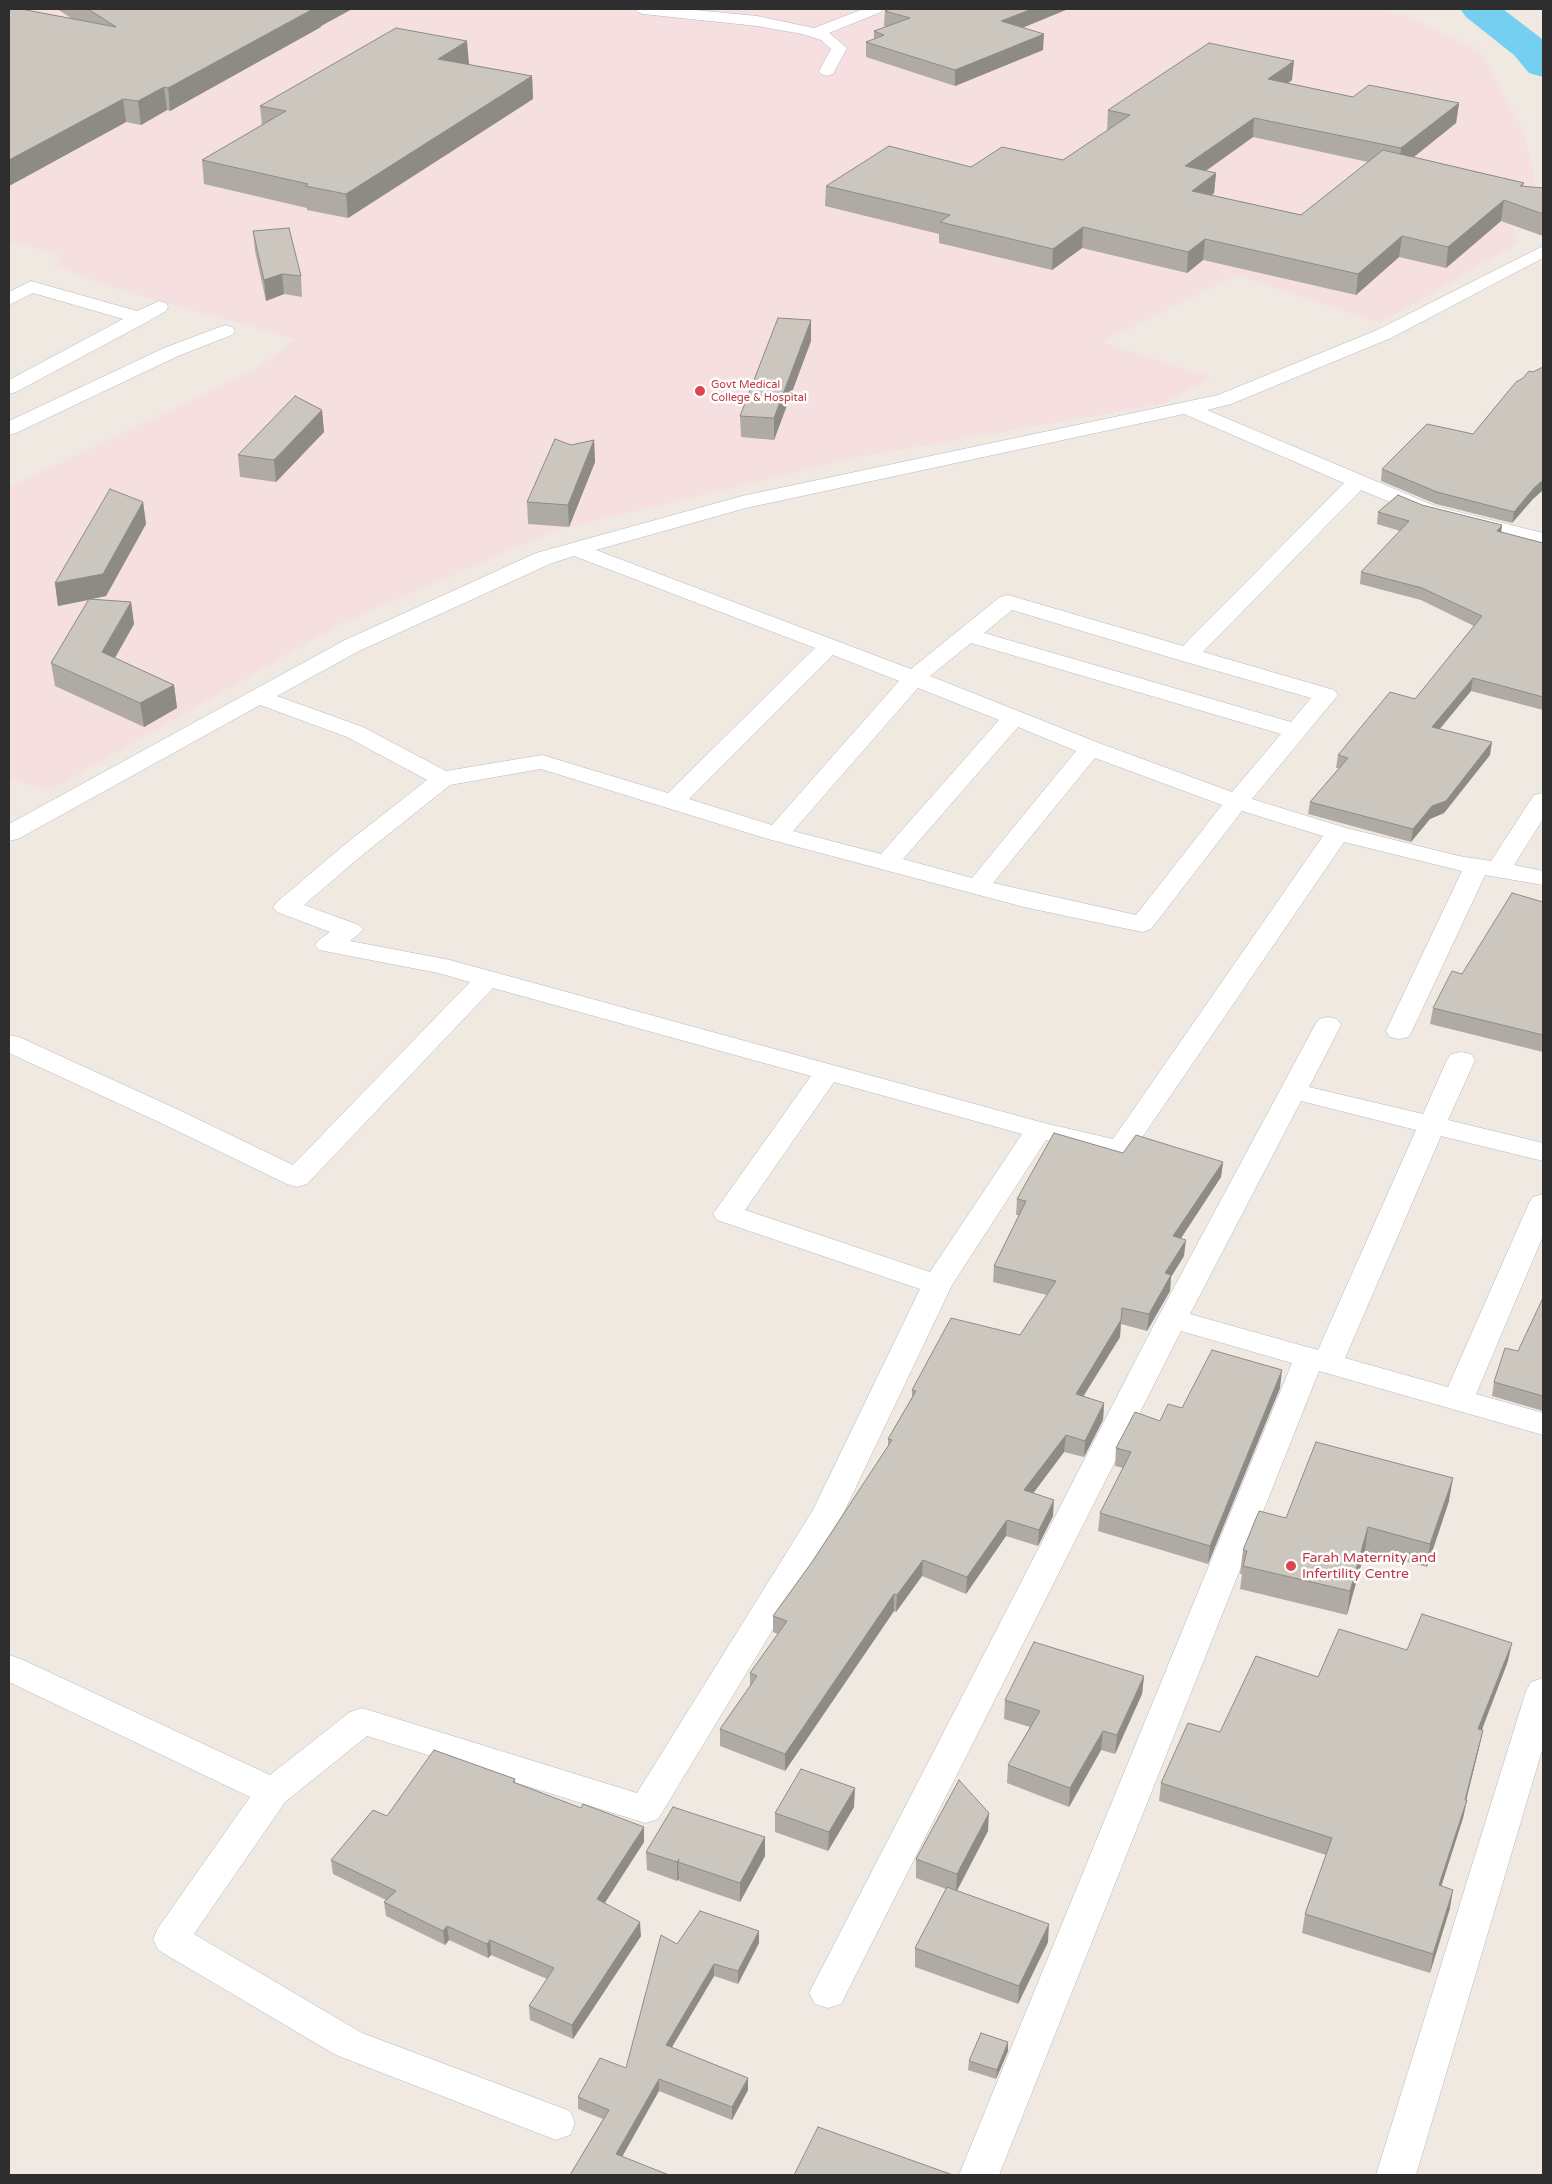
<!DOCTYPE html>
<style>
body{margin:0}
#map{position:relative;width:1552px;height:2184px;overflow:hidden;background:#efe9e1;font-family:"Varela Round",sans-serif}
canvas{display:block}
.frame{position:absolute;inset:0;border:10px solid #2e2e2e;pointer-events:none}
</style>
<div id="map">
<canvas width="1552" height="2184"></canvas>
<div class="frame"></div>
</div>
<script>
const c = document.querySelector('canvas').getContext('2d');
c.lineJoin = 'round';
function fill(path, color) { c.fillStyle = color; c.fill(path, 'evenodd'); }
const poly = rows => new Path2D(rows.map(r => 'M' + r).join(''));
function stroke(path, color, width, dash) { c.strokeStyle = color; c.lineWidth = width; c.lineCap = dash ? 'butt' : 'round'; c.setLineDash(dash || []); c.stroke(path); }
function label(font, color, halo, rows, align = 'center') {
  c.font = font + ' "Varela Round",sans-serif'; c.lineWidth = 5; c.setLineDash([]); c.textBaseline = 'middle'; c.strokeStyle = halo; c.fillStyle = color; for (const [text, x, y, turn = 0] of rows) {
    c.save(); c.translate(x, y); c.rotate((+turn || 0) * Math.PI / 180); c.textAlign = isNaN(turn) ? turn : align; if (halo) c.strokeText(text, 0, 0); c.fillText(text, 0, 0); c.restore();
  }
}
fill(poly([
 [9,9,1375,9,1411,17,1480,51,1524,132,1540,203,1512,224,1517,244,1380,323,1237,275,1102,342,1211,377,1163,404,858,457,554,531,342,623,49,791,9,778,9,488,260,367,295,339,108,286,54,265,60,255,9,241]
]), '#f5dfe0');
fill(poly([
 [1460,9,1503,9,1542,39,1543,77,1529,73,1514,55,1466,17,1460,9]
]), '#75cff0');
const minor = poly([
 [635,9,685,9,757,16,814,28,863,9,884,9,881,12,829,33,847,48,833,74,827,76,821,74,819,71,831,49,821,40,802,34,757,26,643,14,638,12,635,9],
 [1543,246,1543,258,1391,338,1231,404,1207,410,1435,506,1543,533,1543,545,1421,515,1361,490,1203,652,1334,690,1338,695,1252,799,1346,828,1459,856,1491,861,1534,795,1543,793,1543,819,1514,865,1543,871,1543,885,1485,875,1412,1031,1408,1037,1399,1039,1390,1037,1386,1031,1462,871,1344,842,1130,1155,1120,1158,1046,1140,952,1285,844,1512,658,1819,645,1823,367,1736,285,1802,194,1934,362,2033,570,2111,575,2123,570,2135,556,2140,336,2055,158,1950,153,1939,158,1928,250,1797,9,1682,9,1655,21,1659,270,1775,350,1712,362,1708,637,1793,813,1510,920,1289,717,1220,713,1214,811,1076,493,988,307,1184,297,1187,287,1184,161,1123,9,1053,9,1035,19,1037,181,1111,293,1165,470,982,438,973,319,950,315,945,319,940,330,932,277,912,273,907,277,902,343,846,427,780,347,737,260,705,18,839,9,841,9,824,343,641,536,553,742,496,1218,395,1377,330,1543,246],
 [1184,414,1344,483,1183,646,1008,595,1000,597,911,669,596,550,746,508,1184,414],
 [574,556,815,648,668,793,542,755,446,771,363,727,277,696,359,651,552,563,574,556],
 [1012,610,1179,660,1311,698,1291,722,984,633,1012,610],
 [971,643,1281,734,1232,792,1099,743,930,676,971,643],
 [833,655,899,681,772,825,689,799,833,655],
 [918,688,999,720,881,854,793,831,918,688],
 [1018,727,1076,751,972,878,903,859,1018,727],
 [1095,758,1222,805,1136,915,993,883,1095,758],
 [541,769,768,839,1024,907,1142,932,1151,929,1242,811,1323,836,1113,1139,1044,1123,450,960,350,941,363,930,359,925,304,905,361,856,450,785,541,769],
 [834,1082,1022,1134,930,1272,745,1210,834,1082],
 [31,281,137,311,159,301,166,303,168,307,166,311,147,322,16,392,9,394,9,380,123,319,33,293,9,305,9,292,31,281],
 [225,325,232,327,235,331,232,335,178,356,16,433,9,435,9,421,164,348,225,325],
 [1328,1017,1337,1019,1341,1025,1309,1087,1423,1114,1447,1060,1451,1054,1461,1052,1471,1054,1475,1060,1448,1120,1543,1143,1543,1161,1441,1136,1345,1358,1448,1387,1529,1203,1533,1197,1543,1194,1543,1236,1476,1394,1543,1413,1543,1435,1319,1371,999,2175,959,2175,1292,1363,1181,1331,841,2004,828,2008,815,2004,809,1993,1157,1319,1315,1025,1319,1019,1328,1017],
 [1301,1101,1416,1130,1318,1350,1190,1314,1301,1101],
 [1543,1678,1543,1747,1416,2175,1376,2175,1526,1691,1531,1682,1543,1678]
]);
stroke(minor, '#b4b7c1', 1);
fill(minor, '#fff');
fill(poly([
 [9,9,71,18,57,9,352,9,321,26,321,27,170,111,167,110,141,125,126,122,9,186],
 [890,9,1068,9,1022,28,1043,50,955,86,866,57,866,42,874,39,874,31,886,27,884,26,885,11],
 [468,64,532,76,533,99,348,218,307,210,307,208,204,184,202,160,262,125,260,106,469,64],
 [1292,80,1288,83,1353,97,1459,103,1456,123,1413,157,1524,183,1523,187,1543,188,1543,236,1501,221,1446,268,1399,257,1356,295,1203,260,1187,273,1082,248,1052,270,939,243,939,234,825,206,826,186,971,167,1063,160,1108,130,1107,130,1108,110],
 [1253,137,1368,162,1301,215,1212,195,1214,193,1216,173,1206,171],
 [253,231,301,276,302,297,284,294,266,301,255,251],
 [811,341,774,440,741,437,740,416],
 [1543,367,1543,490,1533,499,1512,523,1436,504,1381,481,1382,469,1473,434,1533,372],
 [322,410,324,432,276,482,240,477,238,455],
 [594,440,595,462,569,527,528,524,527,502,571,445],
 [143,502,146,524,106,596,90,599,131,602,134,624,115,658,174,685,177,708,144,727,55,686,51,663,89,600,58,606,55,583],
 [1422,505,1501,532,1543,543,1543,710,1471,691,1440,729,1490,755,1444,813,1430,819,1411,842,1308,814,1310,802,1339,768,1336,768,1338,755,1415,699,1474,626,1421,600,1360,584,1361,572,1400,531,1377,524,1378,512],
 [1543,902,1543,1052,1430,1024,1433,1008,1462,974],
 [1123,1153,1223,1162,1221,1177,1181,1238,1184,1256,1171,1277,1170,1291,1147,1331,1121,1324,1120,1337,1083,1396,1104,1403,1103,1420,1084,1457,1064,1452,1033,1493,1053,1516,1038,1546,1006,1536,966,1594,922,1576,896,1612,894,1611,785,1771,720,1746,720,1729,750,1686,750,1673,778,1634,773,1632,773,1616,812,1562,888,1447,888,1439,912,1397,912,1390,1020,1335,1047,1295,993,1282,994,1266,1019,1215,1016,1215,1017,1199],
 [1543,1301,1543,1411,1492,1396,1494,1382,1518,1351],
 [1280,1388,1208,1564,1098,1531,1100,1513,1123,1468,1115,1466,1116,1448,1160,1421],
 [1449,1501,1427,1567,1365,1551,1347,1615,1240,1589,1242,1574,1240,1574,1243,1550,1286,1518],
 [1407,1650,1508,1661,1482,1730,1483,1730,1479,1748,1466,1800,1467,1800,1463,1818,1441,1886,1450,1908,1430,1973,1302,1933,1305,1914,1326,1855,1159,1801,1161,1783,1220,1732,1318,1677],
 [1144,1676,1142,1694,1115,1754,1101,1750,1069,1807,1007,1783,1008,1765,1030,1727,1004,1719,1005,1700],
 [515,1779,515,1783,644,1842,605,1903,641,1936,573,2039,530,2020,529,2006,547,1979,491,1955,488,1958,449,1940,445,1945,386,1916,384,1902,386,1900,333,1874,331,1860,387,1816],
 [854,1807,828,1851,775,1832,775,1813],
 [988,1831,957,1891,1048,1942,1018,2004,915,1967,915,1948,946,1889,916,1878,916,1859],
 [765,1837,765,1856,740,1902,679,1881,679,1879,677,1881,647,1870,646,1852],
 [759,1931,759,1943,738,1984,714,1976,672,2047,748,2090,732,2120,659,2091,570,2175,603,2119,578,2109,578,2097,626,2068,677,1944],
 [1008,2051,996,2079,968,2070,969,2061]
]), '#afaba4');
fill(poly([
 [313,9,352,9,321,26,321,27,170,111,168,88],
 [1032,9,1068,9,1000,37,1001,21],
 [1044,34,1043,50,955,86,955,70],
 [467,41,469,64,439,82,438,59],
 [1294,61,1292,80,1266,99,1268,79],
 [532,76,533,99,348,218,346,194],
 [164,87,167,110,141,125,138,101],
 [123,99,126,122,9,186,9,160],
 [1459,103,1456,123,1399,169,1401,148],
 [1254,118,1253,137,1184,186,1185,166],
 [1216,173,1214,193,1190,211,1192,191],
 [1504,200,1501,221,1446,268,1448,247],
 [1083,227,1082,248,1052,270,1053,249],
 [1402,236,1399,257,1356,295,1358,274],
 [1205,239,1203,260,1187,273,1188,252],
 [282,274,284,294,266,301,264,280],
 [811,320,811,341,774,440,774,418],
 [322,410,324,432,276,482,274,460],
 [594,440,595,462,569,527,568,505],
 [1543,480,1543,490,1533,499,1512,523,1514,512,1534,488],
 [143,502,146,524,106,596,58,606,55,583],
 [1502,525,1501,536,1497,531],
 [131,602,134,624,105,675,102,652],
 [1473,678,1471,691,1431,739,1432,727],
 [174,685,177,708,144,727,140,703],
 [1492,742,1490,755,1444,813,1430,819,1411,842,1413,829,1432,806],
 [1223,1162,1221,1177,1172,1252,1173,1236],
 [1186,1240,1184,1256,1171,1277,1170,1291,1147,1331,1149,1314,1165,1273],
 [1121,1320,1120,1337,1075,1410,1076,1394],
 [1282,1370,1280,1388,1208,1564,1210,1546],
 [1104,1403,1103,1420,1084,1457,1085,1441],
 [1066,1435,1064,1452,1023,1507,1024,1490],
 [1453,1478,1449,1501,1427,1567,1430,1544],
 [1054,1500,1053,1516,1038,1546,1039,1530],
 [1007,1520,1006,1536,966,1594,967,1577],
 [1368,1527,1365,1551,1347,1615,1350,1591],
 [923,1560,922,1576,896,1612,897,1595],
 [894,1594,894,1611,785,1771,785,1754],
 [1512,1643,1508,1661,1475,1747,1478,1729],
 [1144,1676,1142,1694,1115,1754,1117,1735],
 [1483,1730,1479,1748,1463,1813,1467,1800,1463,1818,1436,1903,1439,1885,1465,1800],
 [1103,1731,1101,1750,1069,1807,1070,1788],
 [855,1788,854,1807,828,1851,829,1832],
 [989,1813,988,1831,956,1892,957,1874],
 [644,1827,644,1842,598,1913,597,1899],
 [765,1837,765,1856,740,1902,740,1883],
 [679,1859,678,1862,679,1879,677,1881,677,1862],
 [1453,1890,1450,1908,1430,1973,1433,1954],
 [640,1922,641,1936,573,2039,572,2025],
 [1049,1924,1048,1942,1018,2004,1019,1986],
 [447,1926,449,1940,445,1945,443,1931],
 [759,1931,759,1943,738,1984,738,1971],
 [490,1940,491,1955,488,1958,487,1944],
 [714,1964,714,1976,666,2057,666,2045],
 [1008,2042,1008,2051,996,2079,997,2070],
 [748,2078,748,2090,732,2120,732,2107],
 [659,2079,659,2091,617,2166,616,2154]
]), '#8e8b86');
const building = poly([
 [9,9,21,9,116,27,88,9,313,9,168,88,164,87,138,101,123,99,9,160,9,9],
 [890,9,1032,9,1001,21,1044,34,955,70,866,42,884,35,874,31,910,18,885,11,890,9],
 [396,28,467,41,438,59,532,76,346,194,305,186,308,184,202,160,286,111,260,106,396,28],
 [1209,43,1294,61,1268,79,1353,97,1369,85,1459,103,1401,148,1254,118,1185,166,1216,173,1192,191,1301,215,1383,150,1524,183,1520,186,1543,188,1543,214,1504,200,1448,247,1402,236,1358,274,1205,239,1188,252,1083,227,1053,249,940,222,950,215,826,186,889,146,971,167,1002,147,1063,160,1130,115,1108,110,1209,43],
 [289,228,301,276,282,274,264,280,253,231,289,228],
 [778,318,811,320,774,418,740,416,778,318],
 [1543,367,1543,480,1534,488,1514,512,1437,492,1382,469,1427,424,1473,434,1516,382,1523,378,1529,371,1533,372,1543,367],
 [295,396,322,410,274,460,238,455,295,396],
 [555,439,571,445,594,440,568,505,527,502,555,439],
 [110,489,143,502,103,574,55,583,110,489],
 [1398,495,1422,505,1502,525,1497,531,1543,543,1543,697,1473,678,1432,727,1492,742,1446,801,1432,806,1413,829,1310,802,1348,758,1338,755,1390,692,1415,699,1482,616,1422,588,1361,572,1409,521,1378,512,1398,495],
 [89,599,131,602,102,652,174,685,140,703,51,663,89,599],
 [1512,893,1543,902,1543,1035,1433,1008,1452,971,1462,974,1512,893],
 [1054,1133,1123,1153,1136,1135,1223,1162,1173,1236,1186,1240,1165,1273,1171,1275,1149,1314,1122,1308,1121,1320,1076,1394,1104,1403,1085,1441,1066,1435,1024,1490,1054,1500,1039,1530,1007,1520,967,1577,923,1560,897,1595,894,1594,785,1754,720,1729,757,1676,750,1673,787,1621,773,1616,812,1562,892,1440,888,1439,916,1391,912,1390,951,1318,1020,1335,1056,1281,994,1266,1026,1201,1017,1199,1054,1133],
 [1542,1300,1543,1301,1543,1396,1494,1382,1505,1348,1518,1351,1542,1300],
 [1212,1350,1282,1370,1210,1546,1100,1513,1131,1452,1116,1448,1135,1412,1160,1421,1168,1404,1182,1408,1212,1350],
 [1316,1442,1453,1478,1430,1544,1368,1527,1350,1591,1243,1566,1247,1551,1243,1550,1259,1511,1286,1518,1316,1442],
 [1422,1614,1512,1643,1478,1729,1483,1730,1465,1800,1467,1800,1439,1885,1453,1890,1433,1954,1305,1914,1332,1838,1161,1783,1188,1723,1220,1732,1256,1656,1318,1677,1339,1629,1407,1650,1422,1614],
 [1034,1642,1144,1676,1117,1735,1103,1731,1070,1788,1008,1765,1040,1711,1005,1700,1034,1642],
 [434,1750,515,1779,513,1782,581,1808,583,1804,644,1827,597,1899,640,1922,572,2025,529,2006,554,1968,490,1940,487,1944,447,1926,443,1931,384,1902,396,1891,331,1860,373,1810,387,1816,434,1750],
 [801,1769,855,1788,829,1832,775,1813,801,1769],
 [959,1780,989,1813,957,1874,916,1859,959,1780],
 [673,1807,765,1837,740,1883,678,1862,679,1859,677,1862,646,1852,673,1807],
 [947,1887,1049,1924,1019,1986,915,1948,947,1887],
 [700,1911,759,1931,738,1971,714,1964,666,2045,748,2078,732,2107,659,2079,616,2154,669,2175,570,2175,609,2110,578,2097,600,2058,626,2068,661,1935,677,1944,700,1911],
 [981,2033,1008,2042,997,2070,969,2061,981,2033],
 [818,2127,953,2175,794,2175,818,2127]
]);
fill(building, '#cbc7bf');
stroke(building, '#8e8b86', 1);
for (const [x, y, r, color] of [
 [700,391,6,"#e0444e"],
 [1291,1566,6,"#e0444e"]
]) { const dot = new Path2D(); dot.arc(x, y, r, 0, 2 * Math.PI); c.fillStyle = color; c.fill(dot); stroke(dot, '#fff', 2); }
label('11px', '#be3a42', '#fff', [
 ["Govt Medical",711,385],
 ["College & Hospital",711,398]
], 'left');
label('14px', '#be3a42', '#fff', [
 ["Farah Maternity and",1302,1558],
 ["Infertility Centre",1302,1574]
], 'left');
</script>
